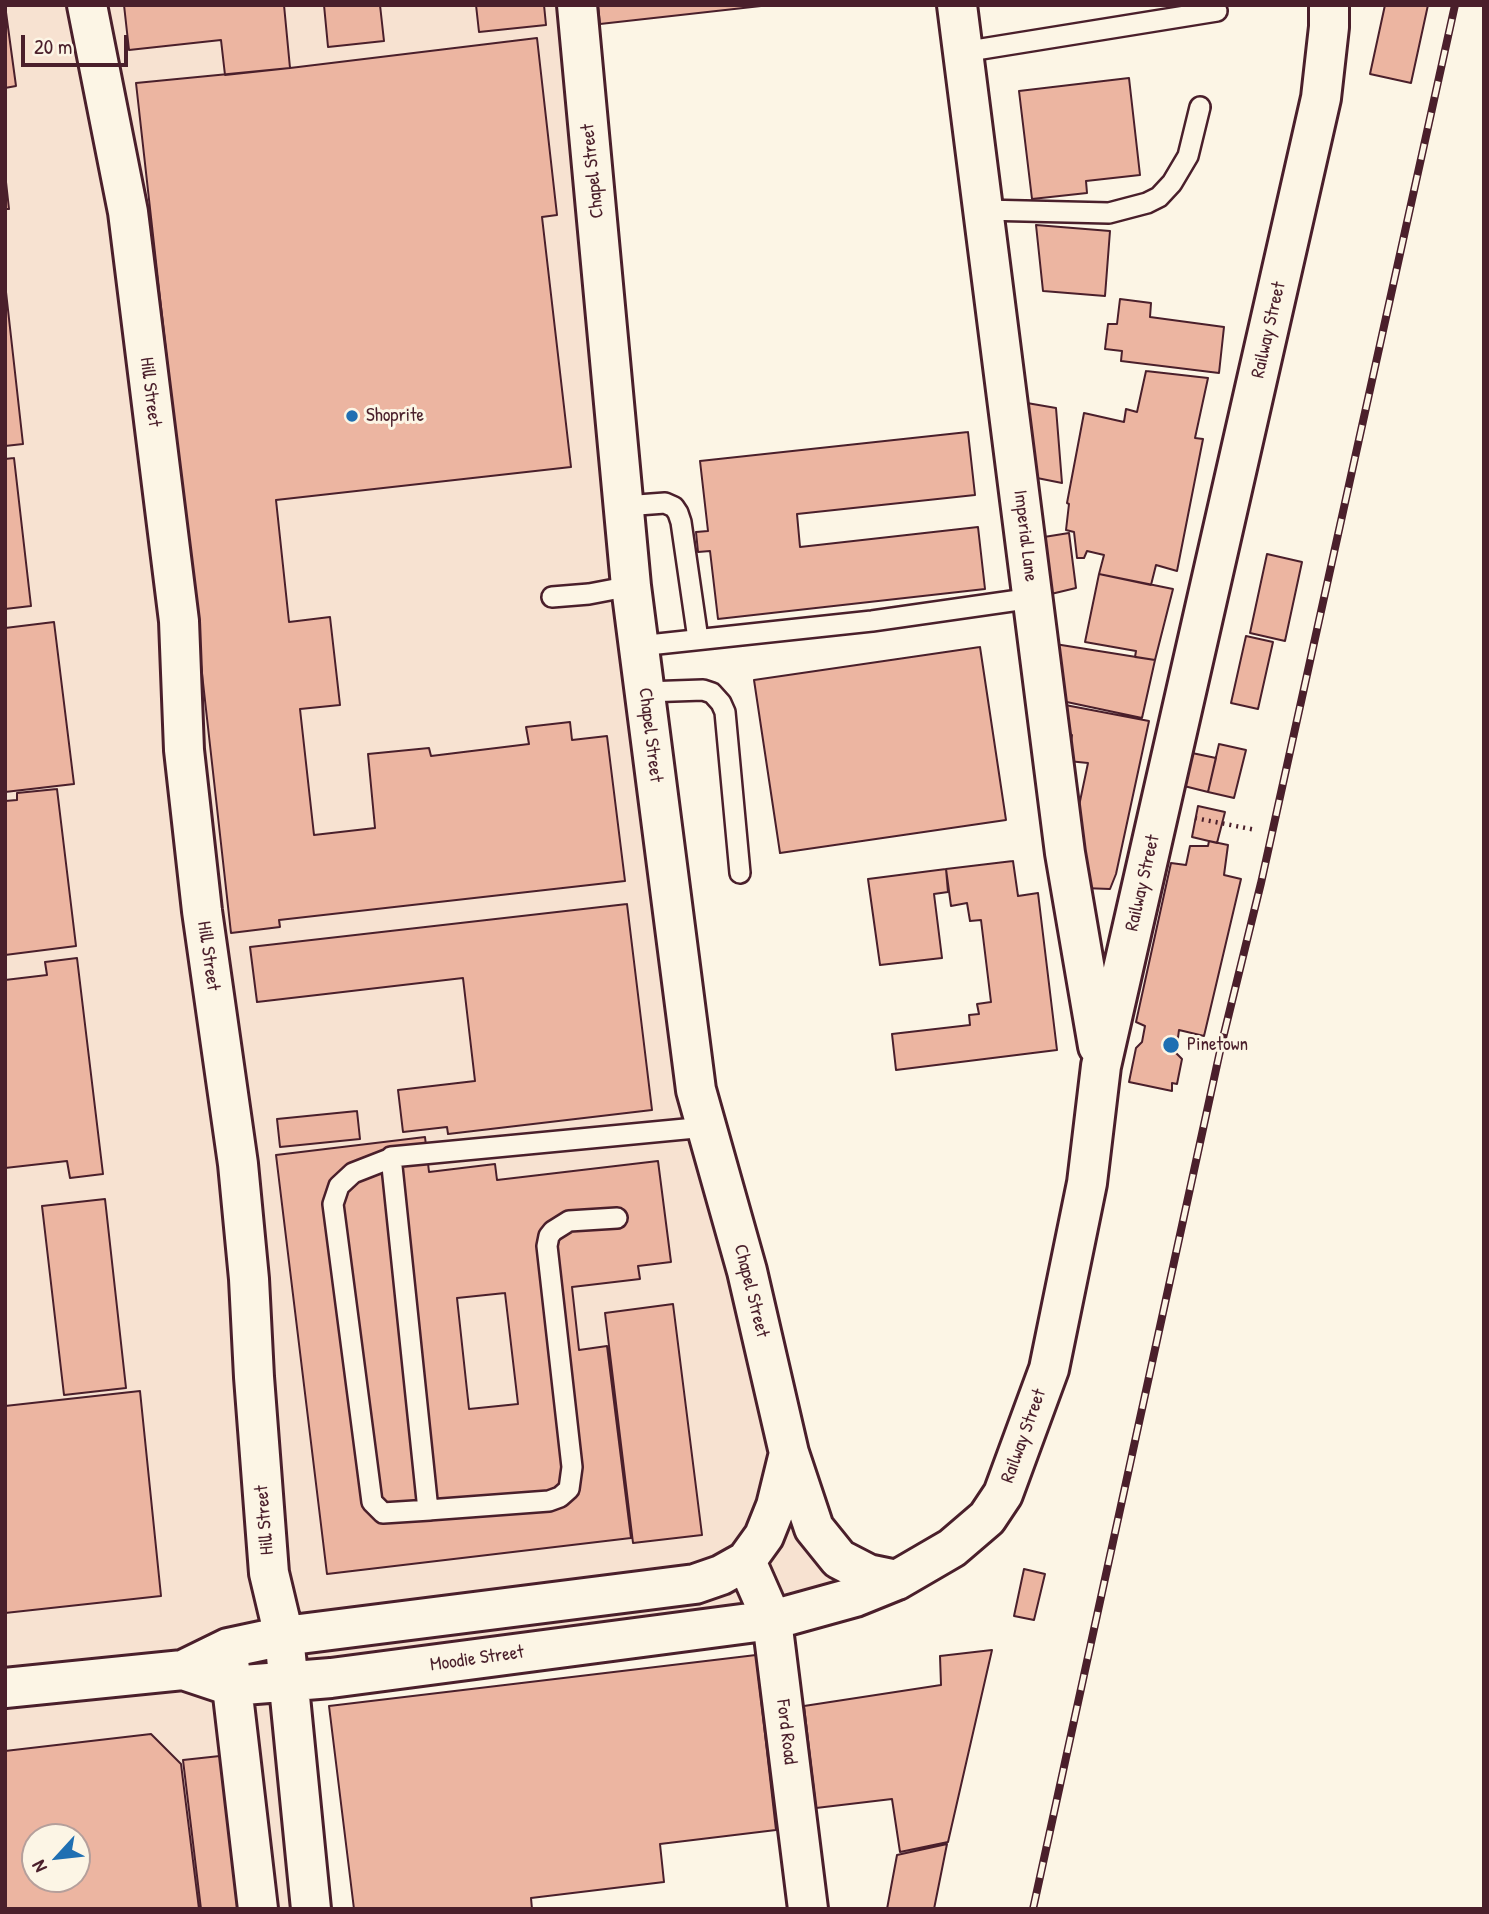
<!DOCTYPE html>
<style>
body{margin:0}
#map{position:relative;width:1489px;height:1914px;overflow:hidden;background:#fcf5e5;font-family:"Patrick Hand",sans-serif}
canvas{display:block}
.frame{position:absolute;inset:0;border:7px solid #4a1f2b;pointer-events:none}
.north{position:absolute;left:21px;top:1823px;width:70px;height:70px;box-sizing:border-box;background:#fcf5e5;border:2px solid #b59f9b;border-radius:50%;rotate:243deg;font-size:19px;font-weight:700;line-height:28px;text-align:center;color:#4a1f2b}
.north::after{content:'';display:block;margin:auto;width:24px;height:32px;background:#1f6fb2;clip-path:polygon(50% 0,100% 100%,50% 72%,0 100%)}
.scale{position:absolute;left:21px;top:35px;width:107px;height:32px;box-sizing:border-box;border:4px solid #4a1f2b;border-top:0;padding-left:9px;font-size:21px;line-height:24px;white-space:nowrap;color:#4a1f2b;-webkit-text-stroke:5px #fcf5e5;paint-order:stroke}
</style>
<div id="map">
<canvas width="1489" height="1914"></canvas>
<div class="frame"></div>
<div class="north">N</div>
<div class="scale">20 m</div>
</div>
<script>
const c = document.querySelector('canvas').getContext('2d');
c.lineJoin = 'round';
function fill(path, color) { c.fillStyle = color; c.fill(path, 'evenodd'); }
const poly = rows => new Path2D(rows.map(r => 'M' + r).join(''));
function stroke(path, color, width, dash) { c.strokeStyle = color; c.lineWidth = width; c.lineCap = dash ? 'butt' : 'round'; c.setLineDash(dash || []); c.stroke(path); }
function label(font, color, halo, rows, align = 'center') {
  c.font = font + ' "Patrick Hand",sans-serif'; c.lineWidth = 6; c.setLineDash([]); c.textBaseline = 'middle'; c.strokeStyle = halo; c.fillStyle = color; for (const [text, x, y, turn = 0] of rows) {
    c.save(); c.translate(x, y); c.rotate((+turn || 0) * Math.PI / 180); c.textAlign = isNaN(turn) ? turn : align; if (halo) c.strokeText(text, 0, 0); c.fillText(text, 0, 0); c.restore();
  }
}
fill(poly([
 [5,5,575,5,694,1090,813,1530,898,1582,285,1683,309,1909,5,1909],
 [35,1837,77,1837,77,1879,35,1879]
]), '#f7e2d1');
const building = poly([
 [5,5,16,86,5,88,5,5],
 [124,5,284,5,290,68,225,75,221,40,129,50,124,5],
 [324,5,380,5,384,41,328,47,324,5],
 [476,5,544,5,546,25,479,32,476,5],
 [598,5,770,5,600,24,598,5],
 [1385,5,1428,5,1411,83,1370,74,1385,5],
 [537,38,557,215,542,217,571,467,276,500,289,622,330,617,340,705,300,709,314,835,375,828,368,754,429,748,431,756,529,744,526,727,570,722,572,740,607,736,625,881,279,920,280,927,231,933,136,83,290,68,537,38],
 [1129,78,1140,175,1086,181,1087,193,1032,199,1019,91,1129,78],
 [5,173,9,209,5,209,5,173],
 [1036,225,1110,231,1105,296,1043,291,1036,225],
 [5,283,23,444,5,446,5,283],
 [1120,299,1151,303,1150,317,1224,327,1219,373,1121,361,1122,351,1105,349,1108,324,1117,324,1120,299],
 [1146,371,1208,378,1195,438,1203,439,1177,571,1156,565,1151,585,1099,574,1104,555,1087,551,1084,558,1077,558,1074,532,1066,530,1069,504,1067,503,1084,413,1124,422,1126,409,1137,412,1146,371],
 [1027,403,1056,408,1062,483,1037,478,1027,403],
 [968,432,975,495,797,514,800,547,978,527,985,589,718,619,710,551,698,552,696,532,708,531,700,461,968,432],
 [14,458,31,606,5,609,5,459,14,458],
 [1069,533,1076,588,1051,594,1044,537,1069,533],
 [1267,554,1302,562,1285,641,1250,633,1267,554],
 [1099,574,1173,589,1155,660,1135,657,1136,651,1085,642,1099,574],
 [54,622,74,784,5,792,5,628,54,622],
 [1246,636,1273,642,1258,709,1231,703,1246,636],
 [1055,644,1155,660,1142,718,1062,701,1055,644],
 [980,647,1006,820,780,853,754,680,980,647],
 [1060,704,1149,721,1116,874,1110,889,1083,888,1075,825,1088,763,1068,761,1072,735,1062,733,1060,704],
 [1219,744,1246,750,1234,798,1208,792,1219,744],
 [1192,753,1216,758,1208,792,1184,786,1192,753],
 [57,789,76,946,5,955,5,801,17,800,17,793,57,789],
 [1198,806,1225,812,1217,843,1192,837,1198,806],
 [1209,841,1228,845,1224,875,1241,879,1204,1036,1179,1030,1176,1053,1182,1059,1177,1084,1172,1083,1172,1091,1129,1082,1136,1048,1142,1042,1145,1026,1136,1022,1171,863,1186,865,1190,846,1208,846,1209,841],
 [1013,861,1018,896,1038,893,1057,1050,896,1070,892,1034,970,1025,969,1015,979,1014,977,1004,991,1002,981,920,970,921,967,903,951,906,946,869,1013,861],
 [946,869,948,892,934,894,942,958,880,965,868,879,946,869],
 [627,904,652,1110,448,1134,447,1127,403,1132,398,1090,475,1081,463,978,257,1002,250,947,627,904],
 [77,958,103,1174,70,1178,67,1161,5,1168,5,980,47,975,45,962,77,958],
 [357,1111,360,1139,280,1147,277,1119,357,1111],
 [425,1137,429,1172,495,1164,497,1180,658,1161,671,1262,638,1266,640,1279,572,1287,579,1350,607,1346,631,1538,327,1574,276,1155,425,1137],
 [505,1293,518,1404,469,1409,457,1298,505,1293],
 [105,1199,126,1388,64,1395,42,1206,105,1199],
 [673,1304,702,1535,633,1543,605,1313,673,1304],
 [140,1391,161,1596,5,1613,5,1406,140,1391],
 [1024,1569,1045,1574,1034,1620,1014,1616,1024,1569],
 [992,1650,948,1842,900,1852,892,1799,816,1808,804,1706,941,1685,940,1656,992,1650],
 [756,1655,776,1830,660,1844,664,1882,531,1898,532,1909,354,1909,329,1706,756,1655],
 [151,1734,181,1764,199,1909,5,1909,5,1751,151,1734],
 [35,1837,77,1837,77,1879,35,1879,35,1837],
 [229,1755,248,1909,201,1909,183,1760,229,1755],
 [947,1844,934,1909,887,1909,897,1855,947,1844]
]);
fill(building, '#ecb5a1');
stroke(building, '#4a1f2b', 2);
const service = poly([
 [963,52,1217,11],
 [983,210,1109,213,1147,203,1159,197,1172,183,1188,156,1200,107],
 [624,506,665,503,674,507,678,513,681,522,698,639],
 [552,597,589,594,631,586],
 [639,646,872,621,1033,598],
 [645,692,703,690,712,693,721,703,725,712,740,873],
 [394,1157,353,1173,339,1186,333,1204,372,1502,383,1513,430,1510],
 [617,1218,569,1221,553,1231,549,1236,547,1246,572,1467,569,1489,560,1497,549,1501,428,1510,391,1157,706,1127]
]);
const minor = poly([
 [87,5,128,212,179,621,184,750,202,911,238,1164,249,1279,254,1377,269,1573,284,1636,311,1909],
 [577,5,631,586,696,1090,747,1271,789,1453,814,1528,839,1559,868,1574,897,1580],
 [957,5,1065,853,1098,1046],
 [746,1561,772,1620,808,1909],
 [229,1661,258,1909],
 [183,1670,231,1686,331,1678,772,1620,855,1597,897,1580,952,1548,987,1518,1003,1494,1049,1369,1087,1183,1101,1066,1321,98,1329,27,1329,5],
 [5,1688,183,1670,228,1648,284,1636,695,1584,721,1575,746,1561,764,1536,776,1506,789,1453]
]);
stroke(service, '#4a1f2b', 24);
stroke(minor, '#4a1f2b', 44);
stroke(poly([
 [1195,818,1256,830]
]), '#4a1f2b', 4.5, [2, 5]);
stroke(service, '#fcf5e5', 19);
stroke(minor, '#fcf5e5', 38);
const rail = poly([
 [1033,1909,1222,1042,1261,883,1455,5]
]);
stroke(rail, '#4a1f2b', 8);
stroke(rail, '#fcf5e5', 5, [16]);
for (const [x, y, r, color] of [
 [352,416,7,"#1f6fb2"],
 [1171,1045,9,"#1f6fb2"]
]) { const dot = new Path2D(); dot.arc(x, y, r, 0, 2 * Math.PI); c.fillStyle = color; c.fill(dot); stroke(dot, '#fcf5e5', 2.5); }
label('19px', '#4a1f2b', '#fcf5e5', [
 ["Chapel Street",593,171,-96],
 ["Railway Street",1269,330,-77],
 ["Hill Street",150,392,83],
 ["Imperial Lane",1025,536,83],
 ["Chapel Street",650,735,83],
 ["Railway Street",1143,883,-77],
 ["Hill Street",208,956,82],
 ["Chapel Street",751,1291,76],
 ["Railway Street",1024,1436,-70],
 ["Hill Street",265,1520,-95],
 ["Moodie Street",477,1659,-8],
 ["Ford Road",786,1732,83]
]);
label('19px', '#4a1f2b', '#fcf5e5', [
 ["Shoprite",366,416],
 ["Pinetown",1187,1045]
], 'left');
</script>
